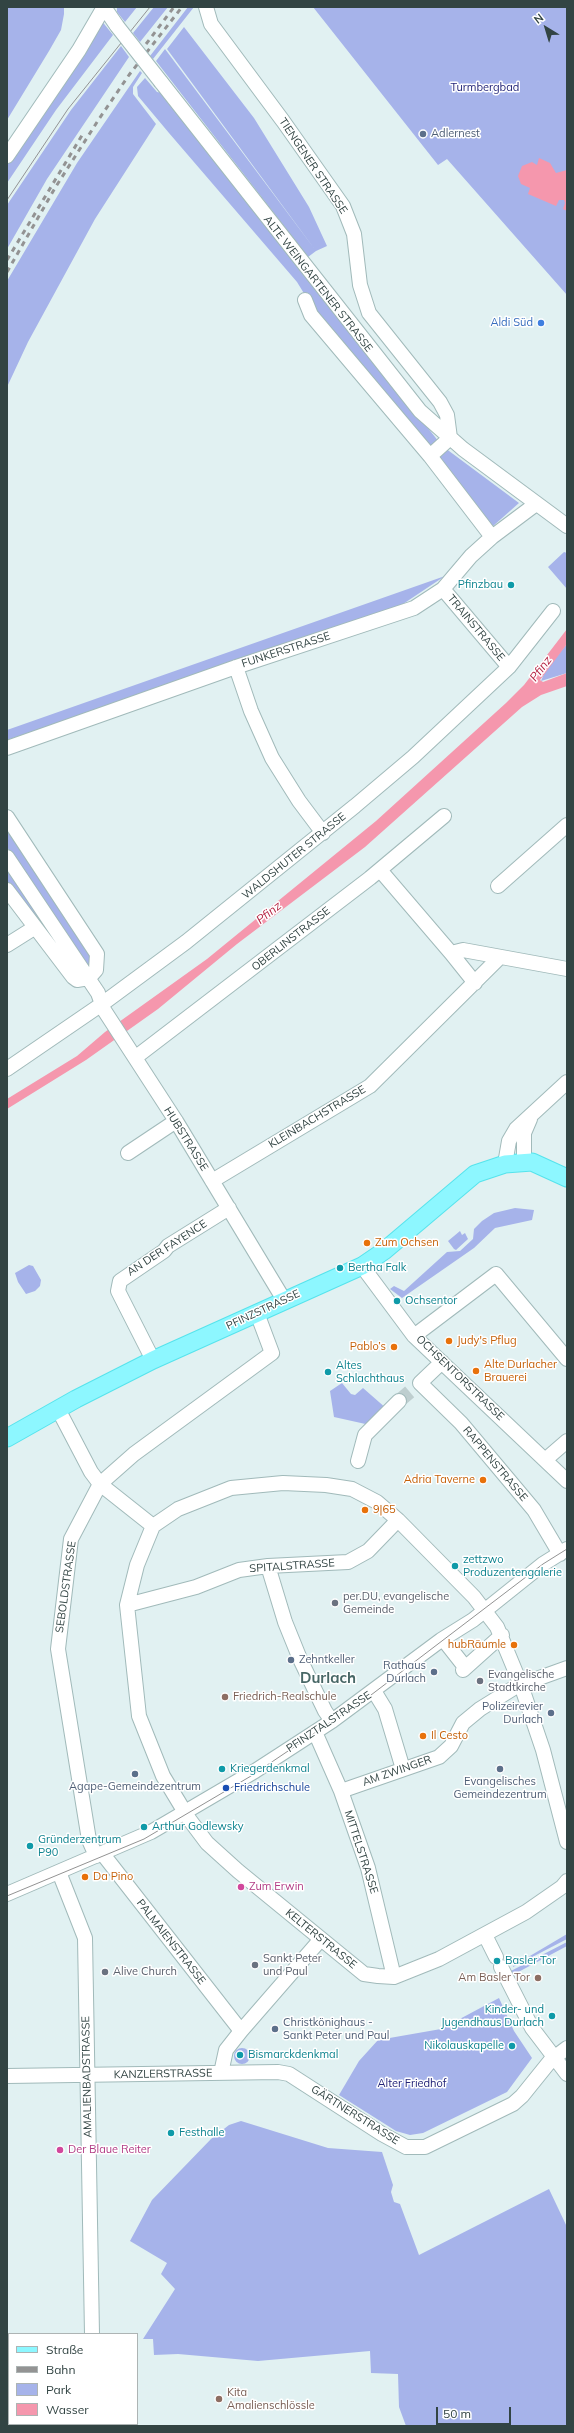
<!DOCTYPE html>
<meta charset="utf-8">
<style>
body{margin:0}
#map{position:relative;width:574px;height:2433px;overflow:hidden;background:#e1f1f2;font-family:Mulish,sans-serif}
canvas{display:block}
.frame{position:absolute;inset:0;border:8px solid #324443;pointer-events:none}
.legend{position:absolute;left:8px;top:2333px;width:130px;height:92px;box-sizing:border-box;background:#fff;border:1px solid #adb4b4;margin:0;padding:5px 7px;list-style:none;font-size:12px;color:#324443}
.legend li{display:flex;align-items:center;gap:8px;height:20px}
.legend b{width:20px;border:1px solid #adb4b4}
.north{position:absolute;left:526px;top:8px;width:40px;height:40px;-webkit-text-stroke:3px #fff;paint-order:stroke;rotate:322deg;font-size:11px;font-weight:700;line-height:16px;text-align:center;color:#324443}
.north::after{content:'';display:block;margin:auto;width:14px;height:18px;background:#324443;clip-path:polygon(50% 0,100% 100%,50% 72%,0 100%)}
.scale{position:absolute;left:436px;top:2407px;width:75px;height:18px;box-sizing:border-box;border:2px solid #324443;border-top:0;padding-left:5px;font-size:12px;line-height:14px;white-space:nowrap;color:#324443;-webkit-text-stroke:3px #fff;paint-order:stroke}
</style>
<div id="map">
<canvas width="574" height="2433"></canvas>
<div class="frame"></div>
<ul class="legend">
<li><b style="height:5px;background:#8df7ff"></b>Straße</li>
<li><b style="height:5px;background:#939393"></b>Bahn</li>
<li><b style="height:11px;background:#a6b3ea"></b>Park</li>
<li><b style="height:11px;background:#f597ad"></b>Wasser</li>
</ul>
<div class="north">N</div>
<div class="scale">50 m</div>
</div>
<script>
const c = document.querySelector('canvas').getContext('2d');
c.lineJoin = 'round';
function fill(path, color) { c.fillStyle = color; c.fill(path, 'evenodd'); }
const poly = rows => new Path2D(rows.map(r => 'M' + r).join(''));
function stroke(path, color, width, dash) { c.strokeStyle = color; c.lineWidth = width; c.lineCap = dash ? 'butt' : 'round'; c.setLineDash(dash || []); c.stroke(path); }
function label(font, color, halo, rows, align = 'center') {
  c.font = font + ' Mulish,sans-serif'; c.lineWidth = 3; c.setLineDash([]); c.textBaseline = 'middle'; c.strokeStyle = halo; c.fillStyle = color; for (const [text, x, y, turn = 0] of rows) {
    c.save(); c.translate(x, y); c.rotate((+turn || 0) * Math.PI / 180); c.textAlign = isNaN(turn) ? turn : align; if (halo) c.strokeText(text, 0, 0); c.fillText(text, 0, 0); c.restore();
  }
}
fill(poly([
 [7,7,64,7,64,14,61,30,49,51,7,120],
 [117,7,137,7,125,22,117,12],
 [154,7,168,7,140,42,133,33],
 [188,7,194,7,153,59,150,56],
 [313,7,567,7,567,295,447,159,438,165],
 [101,20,113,35,56,110,7,183,7,162],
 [184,27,254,118,309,207,327,246,316,251,167,49],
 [121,46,129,57,47,179,7,249,7,205,71,110],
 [165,49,316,251,308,257,156,61],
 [140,71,142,73,133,87,133,94,156,124,95,219,28,342,7,387,7,281,77,163],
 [145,78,157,92,162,93,184,121,169,133,138,96,137,87],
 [184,121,439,442,431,450,316,313,297,282,169,133],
 [445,448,519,503,492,527,434,456],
 [564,552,567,553,567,589,548,567],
 [445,576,403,604,366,618,7,740,7,730],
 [567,644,567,673,541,681,546,669],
 [7,825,93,959,89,967,7,847],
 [7,865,75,972,7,883],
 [515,1208,534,1210,532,1220,495,1228,474,1248,402,1298,390,1289,394,1286,404,1291,447,1252,460,1251,473,1239,474,1229,482,1221,494,1213],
 [460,1231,462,1235,465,1233,468,1239,456,1250,454,1249,448,1241],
 [29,1265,33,1266,41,1280,40,1286,35,1291,26,1294,18,1282,15,1273],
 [342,1383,351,1394,355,1395,363,1388,387,1409,370,1425,334,1417,330,1391],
 [567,1934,567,1939,513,1967,513,1966],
 [567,1942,567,1946,509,1977,507,1973],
 [499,1998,514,2031,532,2058,507,2092,423,2133,410,2135,396,2131,339,2095,359,2061,378,2040,441,2029],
 '234 2056a8 8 0 1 1 16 0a8 8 0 1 1-16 0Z',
 [241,2121,328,2148,382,2152,393,2185,391,2192,394,2202,400,2204,419,2255,549,2189,567,2227,567,2426,406,2426,399,2407,398,2374,371,2373,370,2351,258,2361,178,2354,154,2355,153,2339,143,2339,175,2289,161,2274,167,2263,130,2241,152,2200,211,2139,229,2125]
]), '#a6b3ea');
fill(poly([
 [539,158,550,163,556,173,567,170,567,211,563,209,565,203,564,200,559,200,556,206,528,194,530,188,521,184,518,176,522,166,532,162,537,165],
 [567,629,567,644,540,680,543,682,567,673,567,686,541,695,522,707,365,847,237,944,158,1009,86,1060,7,1109,7,1099,77,1056,105,1032,207,959,376,821,506,703,524,685]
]), '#f597ad');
stroke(poly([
 [399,1401,412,1390]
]), '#bececf', 14, [14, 7]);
const minor = poly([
 [104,7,117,26],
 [206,7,211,24,283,121,343,206,354,234,360,285,369,313,440,402,447,415,450,438],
 [161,82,420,411,463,449,567,526],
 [7,156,79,50,104,7],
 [305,300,311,315,430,456,492,537],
 [430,456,450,438],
 [443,589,509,667],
 [236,667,251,711,272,758,299,801,323,833],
 [7,748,236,667,414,608,443,589,471,556,492,537,536,504],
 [7,817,97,954,96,970,89,978,77,980,73,977,7,890],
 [7,857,98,993,104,1010,176,1121,284,1300],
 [380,870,451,953,463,950,567,969],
 [498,886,567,825],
 [7,945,34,928],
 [451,953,475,983],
 [136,1057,370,878,444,816],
 [7,1069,102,1004,186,942,355,806,413,757,509,667,553,611],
 [128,1153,176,1121],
 [524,1162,524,1133,530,1119],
 [505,1164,509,1141,516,1129,567,1082],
 [212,1181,370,1086,499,958],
 [362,1266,414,1336,567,1481],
 [414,1336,496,1274,567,1359],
 [153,1360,121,1297,118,1291,120,1281,164,1251,168,1246,229,1208],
 [442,1362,420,1383,461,1423,534,1510,560,1554],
 [58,1409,91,1472,100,1484,153,1526],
 [545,1460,567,1441],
 [358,1461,365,1435,399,1401],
 [268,1566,285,1622,300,1659,325,1711,332,1721],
 [127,1605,196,1587,239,1570,268,1566,348,1562,368,1551,398,1520],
 [443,1639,465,1667],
 [463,1670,502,1635],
 [374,1691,385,1709,403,1769],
 [315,1732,341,1791,368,1868,394,1977],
 [341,1791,439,1757,451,1746,463,1723,480,1709,517,1686,567,1668],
 [567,1842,543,1750,521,1685,497,1627,474,1597,398,1520,377,1502,352,1489,326,1485,283,1483,231,1488,178,1509,153,1526,137,1565,127,1605,139,1716,163,1776,189,1819,207,1843,238,1871,364,1974,378,1976,394,1977,439,1959,526,1912,562,1887,567,1881],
 [102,1853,241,2031],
 [96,1856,89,1840,58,1649,71,1539,100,1484,134,1454,272,1353,257,1313],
 [59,1872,85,1938,92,2334],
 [7,1894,151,1832,255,1771,332,1721,441,1640,473,1620,543,1564,567,1549],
 [485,1935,496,1957],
 [501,1967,532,2028,567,2074],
 [221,2073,226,2050,241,2031,321,1939],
 [7,2076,278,2072,289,2074,382,2134,406,2147,425,2147,513,2104,522,2096,551,2060,567,2048],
 [93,2424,94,2426]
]);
const major = poly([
 [7,1438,76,1399,153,1360,362,1266,384,1251,475,1174,505,1164,532,1162,567,1178]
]);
stroke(minor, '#a1baba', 16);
stroke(major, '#56e3ec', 19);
stroke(minor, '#fff', 14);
stroke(major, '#8df7ff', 17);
stroke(poly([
 [7,200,68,109,150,7],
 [7,1896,144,1839,251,1776,371,1695,543,1564,567,1549]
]), '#939393', 1);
stroke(poly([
 [140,52,174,7],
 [7,260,84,132],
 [7,272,55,188,99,119,129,75,182,7]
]), '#939393', 3, [5, 5]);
const minorBridge = poly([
 [117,26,161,82]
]);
stroke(minorBridge, '#a1baba', 16, []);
stroke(minorBridge, '#fff', 14);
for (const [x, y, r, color] of [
 [423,134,4,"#5c6f8a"],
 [541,323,4,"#3f7fe0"],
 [511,585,4,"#0f9aa8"],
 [367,1243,4,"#e8710a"],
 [340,1268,4,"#0f9aa8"],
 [397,1301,4,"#0f9aa8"],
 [449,1341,4,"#e8710a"],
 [394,1347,4,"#e8710a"],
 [476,1371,4,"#e8710a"],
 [328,1372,4,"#0f9aa8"],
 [483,1480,4,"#e8710a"],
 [365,1510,4,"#e8710a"],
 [455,1566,4,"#0f9aa8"],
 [335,1603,4,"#6b7280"],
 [514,1645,4,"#e8710a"],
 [291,1660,4,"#5c6f8a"],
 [434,1672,4,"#5c6f8a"],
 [480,1681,4,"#6b7280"],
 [225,1697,4,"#8d6e63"],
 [551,1713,4,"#5c6f8a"],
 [423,1736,4,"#e8710a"],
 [222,1769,4,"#0f9aa8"],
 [500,1769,4,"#5c6f8a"],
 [135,1774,4,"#5c6f8a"],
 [226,1788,4,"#1a4fb4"],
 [144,1827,4,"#0f9aa8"],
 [30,1846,4,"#0f9aa8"],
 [85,1877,4,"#e8710a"],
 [241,1887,4,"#d1479c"],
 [497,1961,4,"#0f9aa8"],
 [255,1965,4,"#6b7280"],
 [105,1972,4,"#6b7280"],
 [538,1978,4,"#8d6e63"],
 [552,2016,4,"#0f9aa8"],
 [275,2029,4,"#5c6f8a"],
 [512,2046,4,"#0f9aa8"],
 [240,2055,4,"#0f9aa8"],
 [171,2133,4,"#0f9aa8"],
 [60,2150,4,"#d1479c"],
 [219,2399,4,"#8d6e63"]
]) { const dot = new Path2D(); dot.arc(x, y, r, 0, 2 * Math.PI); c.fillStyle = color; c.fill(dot); stroke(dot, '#fff', 1.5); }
label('11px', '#222478', '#fff', [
 ["Turmbergbad",485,88],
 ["Alter Friedhof",412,2084]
]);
label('11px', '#4e5e75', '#fff', [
 ["Adlernest",431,134],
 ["Zehntkeller",299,1660],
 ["Rathaus",426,1666,"right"],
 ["Durlach",426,1679,"right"],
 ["Polizeirevier",543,1707,"right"],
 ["Durlach",543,1720,"right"],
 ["Evangelisches",500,1782,"center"],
 ["Gemeindezentrum",500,1795,"center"],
 ["Agape-Gemeindezentrum",135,1787,"center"],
 ["Christkönighaus -",283,2023],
 ["Sankt Peter und Paul",283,2036]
], 'left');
label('11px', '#324443', '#fff', [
 ["TIENGENER STRASSE",313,166,56],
 ["ALTE WEINGARTENER STRASSE",318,284,52],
 ["TRAINSTRASSE",476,628,50],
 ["FUNKERSTRASSE",286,650,-18],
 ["WALDSHUTER STRASSE",294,856,-39],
 ["OBERLINSTRASSE",291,939,-38],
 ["KLEINBACHSTRASSE",317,1117,-31],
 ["HUBSTRASSE",186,1139,58],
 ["AN DER FAYENCE",167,1248,-33],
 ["PFINZSTRASSE",263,1310,-25],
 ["OCHSENTORSTRASSE",460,1378,44],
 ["RAPPENSTRASSE",495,1464,50],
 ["SPITALSTRASSE",292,1566,-4],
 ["SEBOLDSTRASSE",66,1587,-82],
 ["PFINZTALSTRASSE",329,1722,-34],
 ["AM ZWINGER",397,1771,-19],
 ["MITTELSTRASSE",361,1852,72],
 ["KELTERSTRASSE",321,1939,39],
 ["PALMAIENSTRASSE",171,1942,52],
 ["KANZLERSTRASSE",163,2074,-1],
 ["AMALIENBADSTRASSE",87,2077,-91],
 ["GÄRTNERSTRASSE",355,2115,32]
]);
label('11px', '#366cbe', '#fff', [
 ["Aldi Süd",533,323]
], 'right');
label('11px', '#0d838f', '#fff', [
 ["Pfinzbau",503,585,"right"],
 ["Bertha Falk",348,1268],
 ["Ochsentor",405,1301],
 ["Altes",336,1366],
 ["Schlachthaus",336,1379],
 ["zettzwo",463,1560],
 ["Produzentengalerie",463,1573],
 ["Kriegerdenkmal",230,1769],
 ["Arthur Godlewsky",152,1827],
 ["Gründerzentrum",38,1840],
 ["P90",38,1853],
 ["Basler Tor",505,1961],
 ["Kinder- und",544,2010,"right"],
 ["Jugendhaus Durlach",544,2023,"right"],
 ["Nikolauskapelle",504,2046,"right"],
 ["Bismarckdenkmal",248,2055],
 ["Festhalle",179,2133]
], 'left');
label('11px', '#c56008', '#fff', [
 ["Zum Ochsen",375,1243],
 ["Judy's Pflug",457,1341],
 ["Pablo’s",386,1347,"right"],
 ["Alte Durlacher",484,1365],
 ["Brauerei",484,1378],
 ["Adria Taverne",475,1480,"right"],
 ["9|65",373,1510],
 ["hubRäumle",506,1645,"right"],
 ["Il Cesto",431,1736],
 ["Da Pino",93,1877]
], 'left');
label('11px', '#5b616d', '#fff', [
 ["per.DU, evangelische",343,1597],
 ["Gemeinde",343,1610],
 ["Evangelische",488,1675],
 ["Stadtkirche",488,1688],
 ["Sankt Peter",263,1959],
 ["und Paul",263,1972],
 ["Alive Church",113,1972]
], 'left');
label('11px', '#785e54', '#fff', [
 ["Friedrich-Realschule",233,1697],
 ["Am Basler Tor",530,1978,"right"],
 ["Kita",227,2393],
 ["Amalienschlössle",227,2406]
], 'left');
label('11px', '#164399', '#fff', [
 ["Friedrichschule",234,1788]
], 'left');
label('11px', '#b23c85', '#fff', [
 ["Zum Erwin",249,1887],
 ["Der Blaue Reiter",68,2150]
], 'left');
label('italic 12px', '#b62544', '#fff', [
 ["Pfinz",541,669,-53],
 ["Pfinz",269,913,-38]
]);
label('bold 15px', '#486766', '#fff', [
 ["Durlach",328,1678]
]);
</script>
